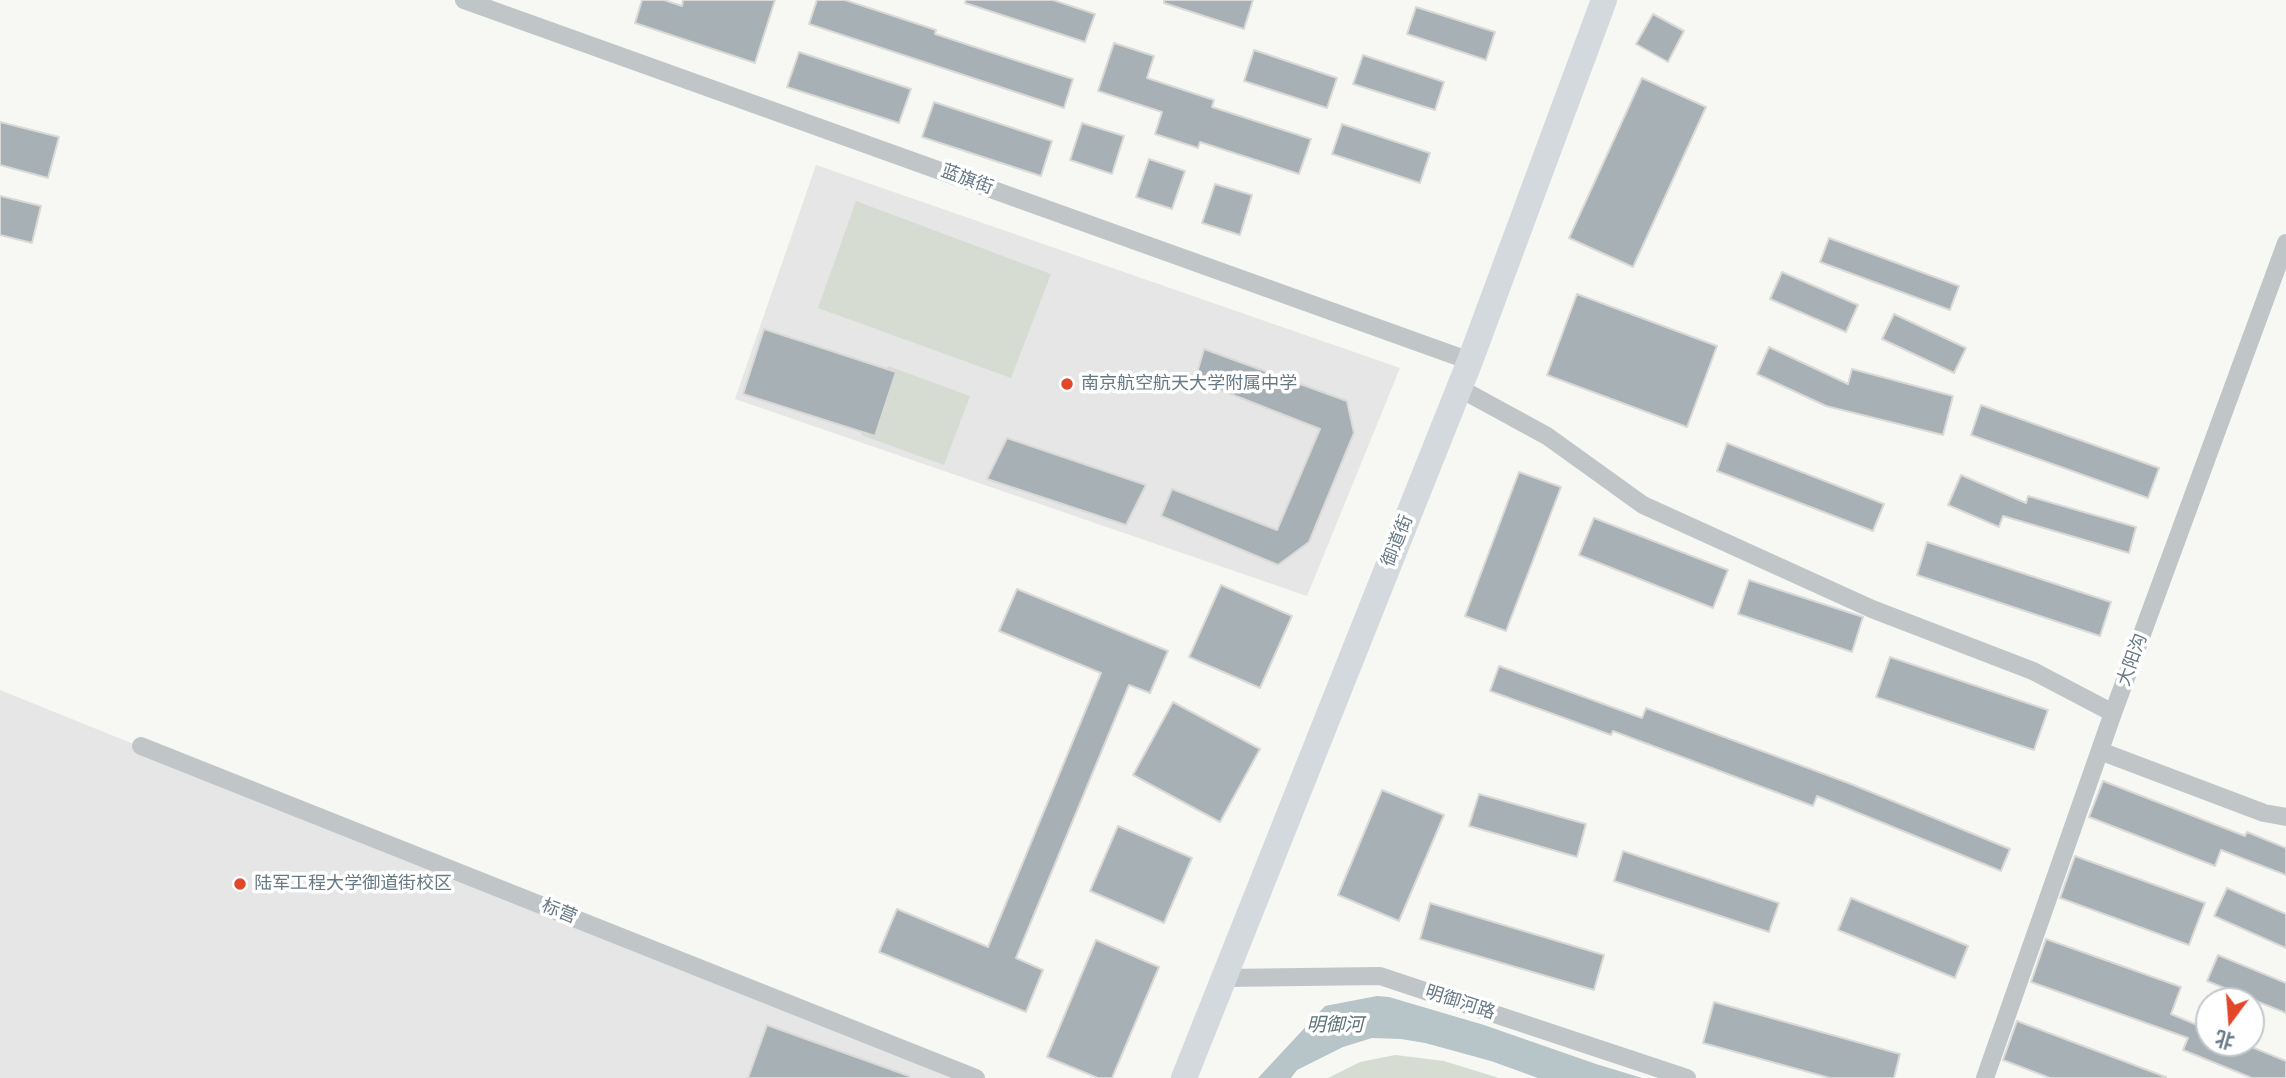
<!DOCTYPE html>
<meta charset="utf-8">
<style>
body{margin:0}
#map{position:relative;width:2286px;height:1078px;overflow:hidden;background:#f7f7f4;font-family:"Archivo Narrow","Noto Sans SC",sans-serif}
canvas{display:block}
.north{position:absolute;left:2195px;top:987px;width:70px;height:70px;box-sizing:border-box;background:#fff;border:2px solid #c2c9ce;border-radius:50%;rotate:196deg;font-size:19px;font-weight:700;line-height:28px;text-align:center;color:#667985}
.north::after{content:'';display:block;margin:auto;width:24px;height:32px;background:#e24729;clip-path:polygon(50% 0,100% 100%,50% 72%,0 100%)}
</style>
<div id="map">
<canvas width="2286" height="1078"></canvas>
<div class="north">北</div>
</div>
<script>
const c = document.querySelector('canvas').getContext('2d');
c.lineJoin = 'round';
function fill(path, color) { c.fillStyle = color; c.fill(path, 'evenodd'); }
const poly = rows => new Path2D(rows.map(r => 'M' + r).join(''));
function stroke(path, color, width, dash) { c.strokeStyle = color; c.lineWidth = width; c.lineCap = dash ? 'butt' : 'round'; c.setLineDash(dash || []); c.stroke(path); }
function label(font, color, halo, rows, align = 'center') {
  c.font = font + ' "Archivo Narrow","Noto Sans SC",sans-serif'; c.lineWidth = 7; c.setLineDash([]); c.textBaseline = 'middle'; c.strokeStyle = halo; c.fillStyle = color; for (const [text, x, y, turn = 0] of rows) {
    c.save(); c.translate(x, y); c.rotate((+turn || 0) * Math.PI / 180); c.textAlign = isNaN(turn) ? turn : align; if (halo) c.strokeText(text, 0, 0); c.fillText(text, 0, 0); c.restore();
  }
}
fill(poly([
 [816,165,1400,368,1307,596,735,399],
 [0,690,959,1078,0,1078]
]), '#e5e6e5');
fill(poly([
 [856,201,1051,274,1011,378,818,308],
 [888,366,970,396,944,465,861,435],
 [1395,1055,1444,1061,1499,1078,1328,1078,1360,1062]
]), '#d7dcd3');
fill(poly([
 [1377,996,1389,997,1484,1025,1596,1064,1642,1078,1538,1078,1491,1061,1425,1043,1401,1039,1372,1038,1343,1047,1297,1070,1291,1078,1258,1078,1325,1006]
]), '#b7c5c8');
const building = poly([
 [642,0,664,0,682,6,683,0,775,0,755,63,635,23,642,0],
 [817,0,845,0,936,30,935,34,1073,79,1064,108,809,24,817,0],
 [966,0,1053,0,1095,14,1085,42,965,3,966,0],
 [1164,0,1253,0,1244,29,1164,3,1164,0],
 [1416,7,1495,32,1486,60,1407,34,1416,7],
 [1653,14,1684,31,1668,62,1636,44,1653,14],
 [1114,43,1154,56,1147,78,1214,100,1212,107,1311,139,1299,174,1200,142,1198,148,1155,134,1162,112,1098,91,1114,43],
 [1254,50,1337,78,1327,108,1244,81,1254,50],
 [799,52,911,89,899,123,787,87,799,52],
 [1363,55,1444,82,1435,110,1353,84,1363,55],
 [1642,78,1706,107,1633,267,1569,238,1642,78],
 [934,102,1052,141,1041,176,922,137,934,102],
 [0,122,59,137,48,178,0,165,0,122],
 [1082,123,1124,136,1112,174,1070,160,1082,123],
 [1342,124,1430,153,1420,183,1332,154,1342,124],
 [1149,159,1185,171,1172,209,1136,197,1149,159],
 [1215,184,1252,195,1240,235,1202,223,1215,184],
 [0,196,41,206,32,243,0,235,0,196],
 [1829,238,1959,286,1950,310,1820,262,1829,238],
 [1782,272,1858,305,1846,332,1770,299,1782,272],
 [1577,294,1717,346,1687,427,1547,375,1577,294],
 [1894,314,1966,348,1954,373,1882,339,1894,314],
 [764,329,896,372,875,436,743,394,764,329],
 [1769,347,1848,384,1852,369,1953,396,1943,435,1826,406,1757,374,1769,347],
 [1204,349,1347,401,1354,433,1309,542,1278,565,1161,516,1172,489,1277,530,1320,429,1195,380,1204,349],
 [1981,405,2159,468,2148,498,1971,435,1981,405],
 [1007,438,1146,485,1126,525,987,479,1007,438],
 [1727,443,1884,504,1873,531,1717,471,1727,443],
 [1519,472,1561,487,1506,631,1465,616,1519,472],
 [1961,475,2026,503,2028,496,2136,527,2129,553,2003,516,1999,527,1948,505,1961,475],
 [1594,518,1728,570,1713,608,1579,555,1594,518],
 [1927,542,2111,602,2100,636,1917,575,1927,542],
 [1749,580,1863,617,1852,652,1738,614,1749,580],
 [1221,585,1292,616,1260,688,1189,657,1221,585],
 [1017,589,1168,651,1150,693,1129,685,1016,958,1043,970,1026,1012,879,952,897,909,988,947,1101,673,999,631,1017,589],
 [1890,657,2048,710,2034,750,1876,697,1890,657],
 [1499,666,1642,718,1646,708,1851,784,2010,849,2001,871,1817,796,1813,806,1613,731,1611,735,1490,691,1499,666],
 [1173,702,1260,749,1220,822,1133,775,1173,702],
 [2103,781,2245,836,2247,832,2286,848,2286,875,2221,850,2215,866,2089,817,2103,781],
 [1382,790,1444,815,1399,921,1338,895,1382,790],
 [1479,794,1586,824,1577,857,1469,826,1479,794],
 [1118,826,1192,858,1164,923,1090,891,1118,826],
 [1623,851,1779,903,1769,932,1614,881,1623,851],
 [2075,856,2205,903,2189,945,2060,898,2075,856],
 [2227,888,2286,914,2286,948,2214,916,2227,888],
 [1851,898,1968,946,1955,978,1838,930,1851,898],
 [1430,903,1604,955,1594,990,1420,939,1430,903],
 [2046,939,2181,987,2171,1014,2209,1030,2209,1043,2242,1043,2286,1061,2286,1078,2252,1078,2183,1050,2188,1038,2031,982,2046,939],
 [1096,940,1159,967,1112,1078,1098,1078,1047,1057,1096,940],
 [2218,955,2286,983,2286,1013,2207,981,2218,955],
 [1714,1002,1900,1054,1894,1078,1830,1078,1703,1043,1714,1002],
 [2017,1021,2166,1077,2166,1078,2050,1078,2003,1060,2017,1021],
 [767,1025,909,1076,909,1078,748,1078,767,1025]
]);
fill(building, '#a7b0b5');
stroke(building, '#d9d9d7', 2);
stroke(poly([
 [464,0,1470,361],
 [1459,388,1547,436,1643,505,1872,609,2033,671,2113,713],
 [141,746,976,1078],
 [2100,751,2264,813,2286,817],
 [1225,978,1380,976,1687,1078],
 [1985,1078,2113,713,2286,243]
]), '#c0c5c8', 18);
stroke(poly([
 [1184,1078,1470,361,1604,0]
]), '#d4d9dd', 26);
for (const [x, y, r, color] of [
 [1067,384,7,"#e24729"],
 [240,884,7,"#e24729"]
]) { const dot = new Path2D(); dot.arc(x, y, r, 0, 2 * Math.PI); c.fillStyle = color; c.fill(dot); stroke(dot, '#fff', 2.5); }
label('18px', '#667985', '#fff', [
 ["蓝旗街",967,180,20],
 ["御道街",1398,541,-68],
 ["大阳沟",2133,660,-70],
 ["标营",559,912,22],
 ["明御河路",1460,1003,18]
]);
label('18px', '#667985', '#fff', [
 ["南京航空航天大学附属中学",1081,384],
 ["陆军工程大学御道街校区",254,884]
], 'left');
label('italic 19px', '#5d747a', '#fff', [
 ["明御河",1335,1026]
]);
</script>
